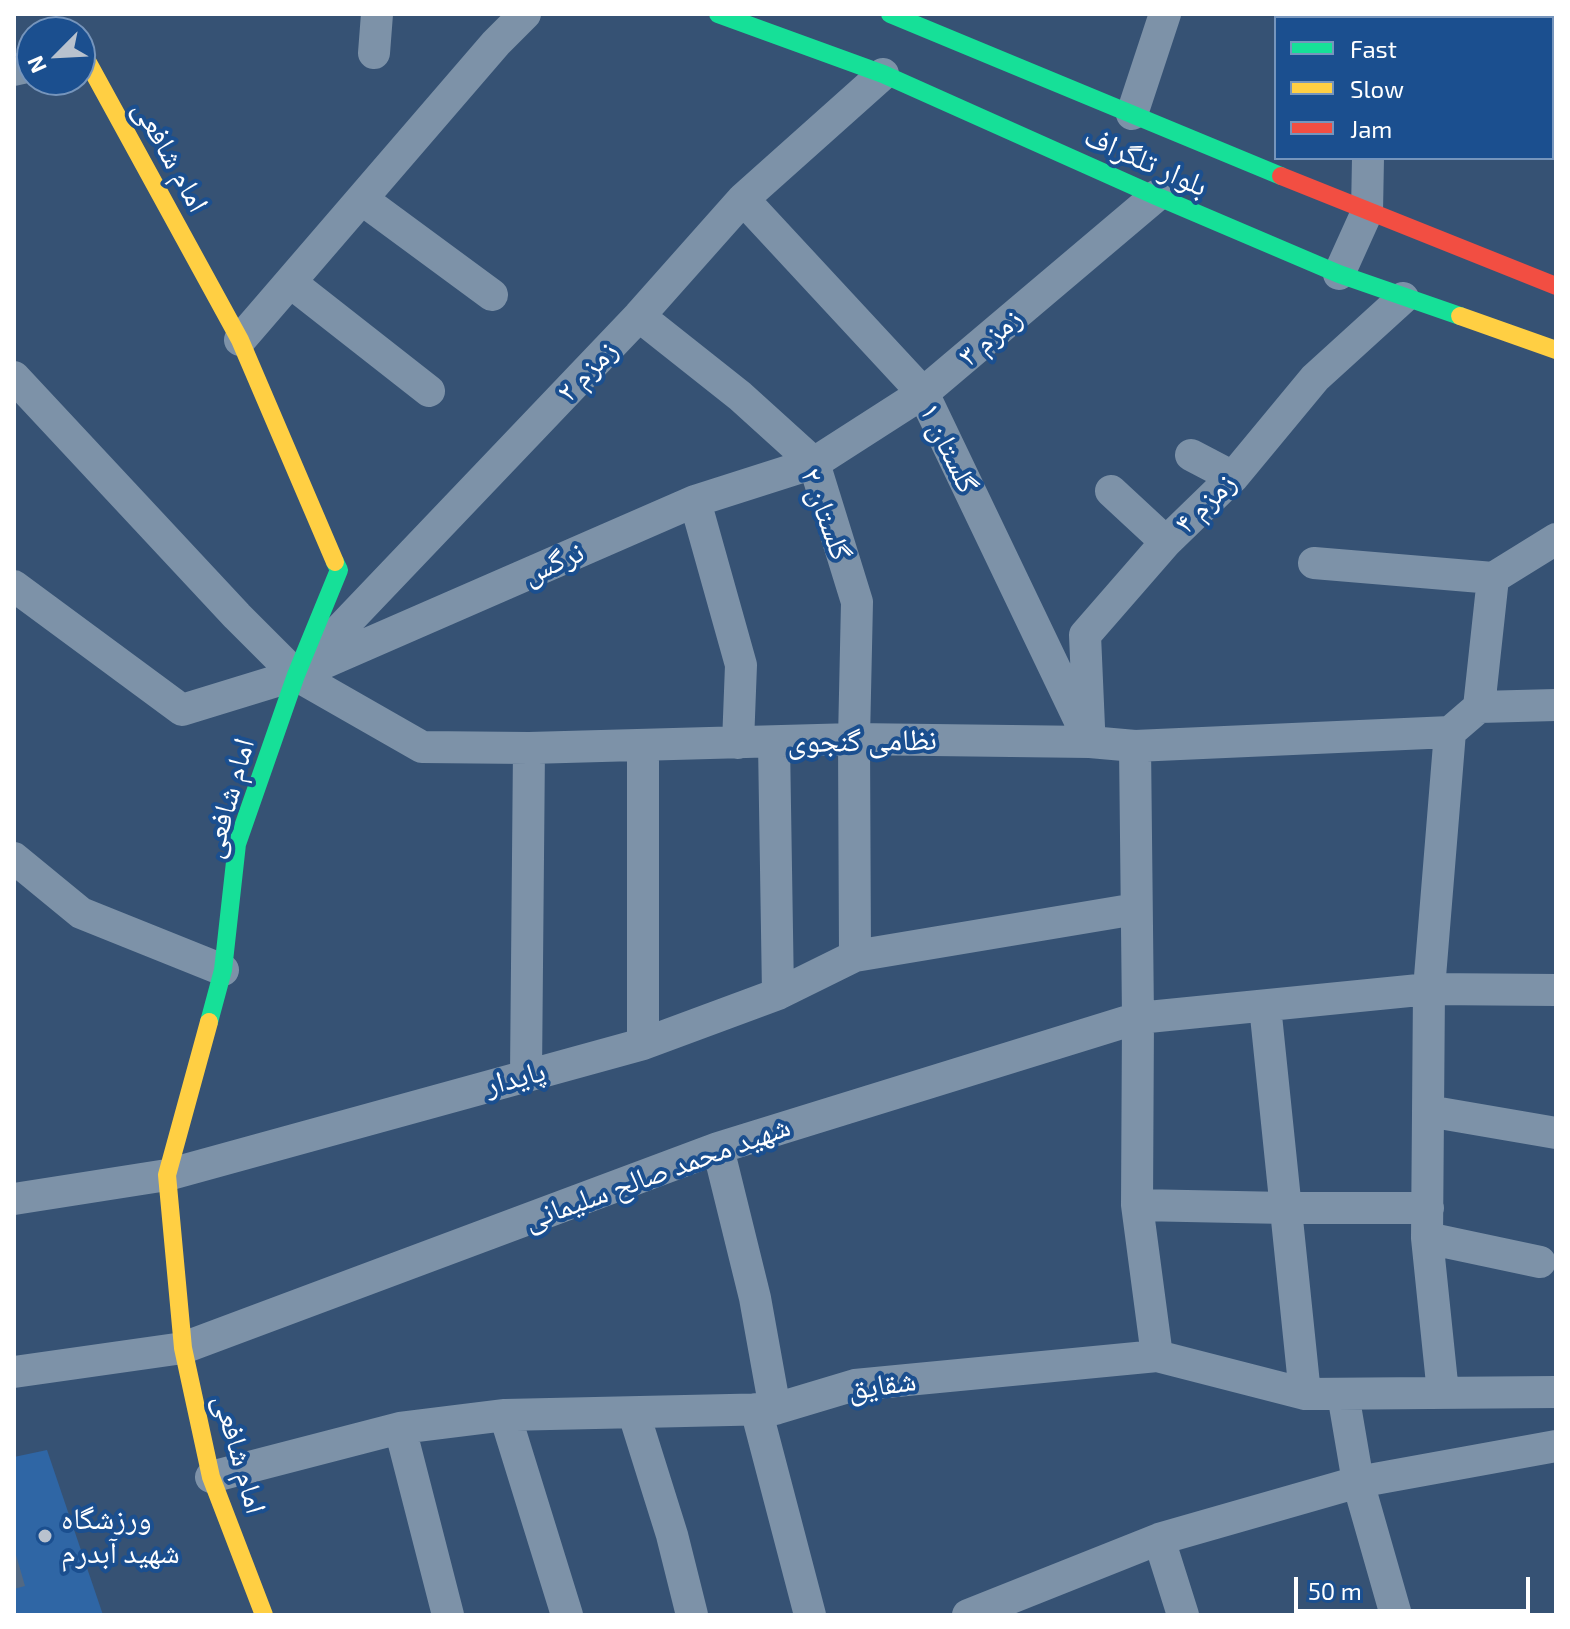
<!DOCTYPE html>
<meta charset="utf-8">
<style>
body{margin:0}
#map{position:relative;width:1570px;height:1629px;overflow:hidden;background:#365274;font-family:"Exo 2",sans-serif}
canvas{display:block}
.frame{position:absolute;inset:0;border:16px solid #fff;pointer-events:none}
.legend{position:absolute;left:1274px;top:16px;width:280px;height:144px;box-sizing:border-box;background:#1b4f8f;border:2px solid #7695bc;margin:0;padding:10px 14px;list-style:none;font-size:24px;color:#fff}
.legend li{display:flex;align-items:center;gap:16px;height:40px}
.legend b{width:40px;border:2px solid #7695bc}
.north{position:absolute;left:16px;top:16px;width:80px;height:80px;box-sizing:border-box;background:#1b4f8f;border:2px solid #7695bc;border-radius:50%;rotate:246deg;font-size:22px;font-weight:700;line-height:32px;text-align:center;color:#fff}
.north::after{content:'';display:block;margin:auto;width:28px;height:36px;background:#b9c2ce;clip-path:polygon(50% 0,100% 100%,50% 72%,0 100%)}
.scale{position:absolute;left:1294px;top:1577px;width:236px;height:36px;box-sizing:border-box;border:4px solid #fff;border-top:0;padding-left:10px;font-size:24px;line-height:28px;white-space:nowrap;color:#fff;-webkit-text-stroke:6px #1b4f8f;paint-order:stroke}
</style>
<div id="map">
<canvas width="1570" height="1629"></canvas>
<div class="frame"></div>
<ul class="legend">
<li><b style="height:10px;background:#16e098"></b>Fast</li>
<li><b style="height:10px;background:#ffcf43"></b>Slow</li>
<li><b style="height:10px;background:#f24e42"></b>Jam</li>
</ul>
<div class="north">N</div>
<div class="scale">50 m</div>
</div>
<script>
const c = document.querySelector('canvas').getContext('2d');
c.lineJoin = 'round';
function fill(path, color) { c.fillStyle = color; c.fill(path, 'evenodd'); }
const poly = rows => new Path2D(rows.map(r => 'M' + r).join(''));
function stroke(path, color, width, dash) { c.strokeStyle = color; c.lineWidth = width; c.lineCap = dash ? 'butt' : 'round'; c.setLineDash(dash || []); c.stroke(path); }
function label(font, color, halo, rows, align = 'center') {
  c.font = font + ' "Exo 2","Noto Naskh Arabic",sans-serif'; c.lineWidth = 8; c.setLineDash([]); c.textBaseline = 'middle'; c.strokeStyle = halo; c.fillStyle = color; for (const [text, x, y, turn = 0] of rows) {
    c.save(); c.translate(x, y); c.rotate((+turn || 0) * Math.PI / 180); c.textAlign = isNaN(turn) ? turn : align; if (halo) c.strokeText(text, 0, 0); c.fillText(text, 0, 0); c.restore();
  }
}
fill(poly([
 [47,1450,103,1615,14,1615,14,1457]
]), '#2f66a5');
fill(poly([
 [14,1548,25,1586,14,1589]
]), '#526984');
stroke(poly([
 [1370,18,1370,14],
 [374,53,377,14],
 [14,70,32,66],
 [1132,114,1165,14],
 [743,199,923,393,1090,742],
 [363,200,492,295],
 [1339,274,1367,212,1368,158],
 [290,282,429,391],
 [639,316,740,396,814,463,857,602,854,739,855,956],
 [240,340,496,43,525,14],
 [14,377,237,616,296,675],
 [1191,455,1233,477],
 [1111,491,1166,542],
 [695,501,741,665,738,743],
 [1314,563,1493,578],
 [14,586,182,710,296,675,422,747,529,748,854,739,1090,742,1135,746,1450,732,1479,707,1556,705],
 [307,664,639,316,743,199,883,74],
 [296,675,695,501,814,463,923,393,1156,196],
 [1479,707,1493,578,1556,539],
 [1089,727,1085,635,1166,542,1233,477,1315,378,1403,298],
 [774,743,778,994],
 [1135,746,1138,1018,1137,1205,1157,1356],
 [14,858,81,913,223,970],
 [1265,1006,1305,1394],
 [643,1044,643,745],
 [526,1074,529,748],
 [1428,1111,1556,1133],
 [718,1148,755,1298,775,1409],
 [14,1199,167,1175,643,1044,778,994,855,956,1136,909],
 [1137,1205,1286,1208,1428,1208],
 [1427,1238,1540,1262],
 [14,1372,183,1348,718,1148,1138,1018,1429,989,1556,990],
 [1443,1393,1427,1238,1429,989,1450,732],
 [1343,1394,1358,1482,1396,1615],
 [756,1409,810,1615],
 [634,1414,672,1535,692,1615],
 [505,1415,567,1615],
 [400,1428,448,1615],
 [211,1477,400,1428,505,1415,775,1409,855,1385,1157,1356,1305,1394,1556,1392],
 [1159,1539,1183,1615],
 [968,1615,1159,1539,1358,1482,1556,1446]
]), '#7d92a8', 32);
stroke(poly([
 [718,14,883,74,1156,196,1339,274,1460,316],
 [890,14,1281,176],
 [209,1022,223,970,237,844,296,675,339,570,335,562]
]), '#16e098', 18);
stroke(poly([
 [80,48,240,340,335,562],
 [1460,316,1556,350],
 [209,1022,167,1175,183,1348,211,1477,264,1615]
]), '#ffcf43', 18);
stroke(poly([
 [1281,176,1556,286]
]), '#f24e42', 18);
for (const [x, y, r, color] of [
 [45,1536,8,"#b9c2ce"]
]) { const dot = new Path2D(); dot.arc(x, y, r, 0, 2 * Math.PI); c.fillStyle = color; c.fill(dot); stroke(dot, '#1b4f8f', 3); }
label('30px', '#fff', '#1b4f8f', [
 ["امام شافعی",171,156,61],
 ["بلوار تلگراف",1146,161,24],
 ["زمزم ۳",990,337,-40],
 ["زمزم ۲",587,371,-46],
 ["گلستان ۱",949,448,64],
 ["زمزم ۴",1205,503,-45],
 ["گلستان ۲",826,514,70],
 ["نرگس",553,563,-24],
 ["نظامی گنجوی",862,741,-1],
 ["امام شافعی",228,798,-74],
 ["پایدار",515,1078,-15],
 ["شهید محمد صالح سلیمانی",657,1173,-20],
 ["شقایق",882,1385,-8],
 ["امام شافعی",240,1454,74]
]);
label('30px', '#fff', '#1b4f8f', [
 ["ورزشگاه",61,1519],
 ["شهید آبدرم",61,1553]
], 'left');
</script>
